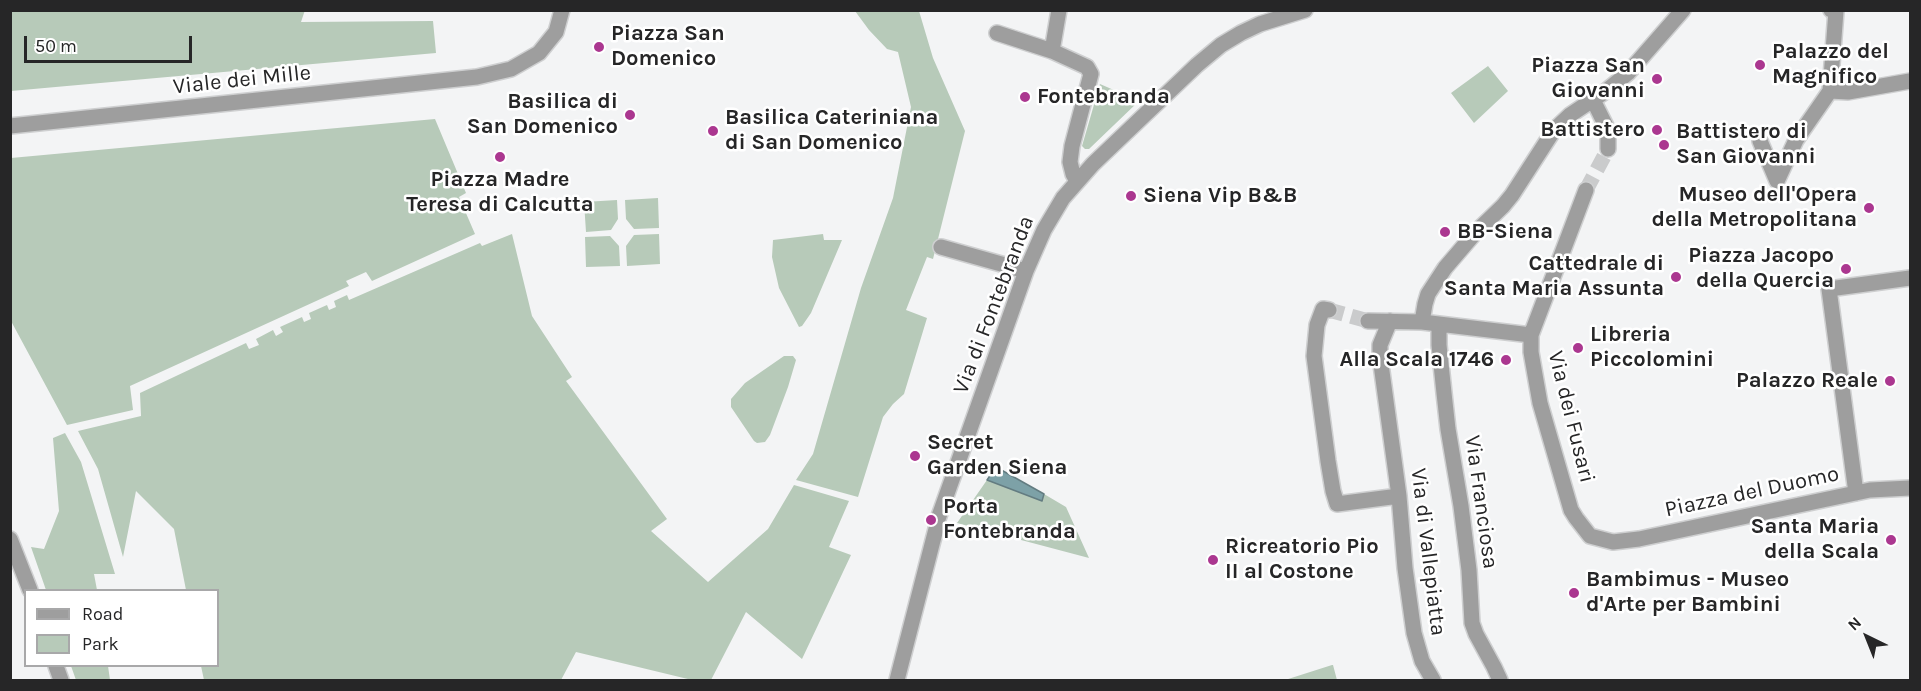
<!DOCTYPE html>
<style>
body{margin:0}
#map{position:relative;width:1921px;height:691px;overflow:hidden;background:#f3f4f5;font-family:Karla,sans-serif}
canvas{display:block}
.frame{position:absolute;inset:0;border:12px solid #262627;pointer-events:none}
.legend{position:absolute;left:24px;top:589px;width:195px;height:78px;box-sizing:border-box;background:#fff;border:2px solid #a8a8a9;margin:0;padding:8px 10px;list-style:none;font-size:18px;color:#262627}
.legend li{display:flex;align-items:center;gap:12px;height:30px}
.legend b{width:30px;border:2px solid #a8a8a9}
.north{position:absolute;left:1837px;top:607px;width:60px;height:60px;-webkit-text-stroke:4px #fff;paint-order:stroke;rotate:317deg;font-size:16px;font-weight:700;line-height:24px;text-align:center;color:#262627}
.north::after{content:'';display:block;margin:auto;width:21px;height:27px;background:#262627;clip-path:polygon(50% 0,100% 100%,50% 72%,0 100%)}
.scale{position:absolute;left:24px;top:36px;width:168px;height:27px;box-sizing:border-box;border:3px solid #262627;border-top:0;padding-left:8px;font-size:18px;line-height:21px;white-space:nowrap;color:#262627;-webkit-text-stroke:4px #fff;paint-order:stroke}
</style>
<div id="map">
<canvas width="1921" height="691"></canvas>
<div class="frame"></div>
<ul class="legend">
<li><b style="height:8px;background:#9e9e9e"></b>Road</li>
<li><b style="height:16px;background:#b7cab9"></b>Park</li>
</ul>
<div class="north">N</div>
<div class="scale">50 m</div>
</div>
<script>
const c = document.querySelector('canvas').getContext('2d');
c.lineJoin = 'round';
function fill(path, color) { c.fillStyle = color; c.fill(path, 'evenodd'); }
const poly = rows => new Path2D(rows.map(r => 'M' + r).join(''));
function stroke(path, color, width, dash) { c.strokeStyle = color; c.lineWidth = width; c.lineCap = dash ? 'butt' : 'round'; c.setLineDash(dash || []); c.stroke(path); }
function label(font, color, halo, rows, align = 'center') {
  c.font = font + ' Karla,sans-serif'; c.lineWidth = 5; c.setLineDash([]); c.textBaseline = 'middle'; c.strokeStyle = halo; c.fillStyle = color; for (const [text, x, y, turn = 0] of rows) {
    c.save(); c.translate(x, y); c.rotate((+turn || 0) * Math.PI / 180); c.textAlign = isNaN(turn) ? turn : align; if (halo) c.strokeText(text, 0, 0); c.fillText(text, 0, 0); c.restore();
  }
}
fill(poly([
 [305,10,301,22,433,21,436,53,11,91,11,11],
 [855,11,919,11,933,58,965,131,933,259,927,257,906,310,927,318,904,394,893,404,883,417,858,497,796,480,813,454,861,288,893,198,911,107,898,52,887,49,869,30],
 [1488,66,1508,91,1474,123,1451,93],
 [1100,84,1139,101,1089,149,1085,149,1082,146],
 [435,119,466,193,459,197,475,234,372,281,366,272,346,281,349,286,130,386,133,410,67,425,11,321,11,158],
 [658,198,659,228,634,229,626,219,625,200],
 [617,200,618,219,611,230,586,232,584,202],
 [512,234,532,316,572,377,566,381,667,519,651,531,708,582,768,529,794,485,849,501,829,547,851,555,802,659,746,612,711,680,692,680,576,652,561,680,204,680,201,666,218,666,218,590,186,590,174,529,136,491,123,557,98,469,78,431,141,416,140,393,246,343,249,349,259,345,256,339,273,330,276,336,283,332,280,327,302,317,304,322,311,319,309,313,327,305,329,310,336,307,334,301,347,295,349,300,480,243,482,246],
 [659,234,660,264,627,266,626,246,634,235],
 [823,234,824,240,842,240,811,313,802,326,799,327,779,288,772,257,773,240],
 [610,236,619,246,620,266,586,267,585,237],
 [784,356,793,356,796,360,788,387,770,435,765,442,757,443,754,441,731,407,731,399,745,383],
 [65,433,81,462,115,574,94,574,97,590,46,590,31,547,44,549,59,511,53,438],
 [987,480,1042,500,1044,494,1066,507,1089,558,957,523],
 [1333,665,1337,680,1285,680,1332,665],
 [71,666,108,666,110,680,76,680]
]), '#b7cab9');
const water = poly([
 [996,467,1044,494,1042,501,987,480,996,467]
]);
fill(water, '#7da1a7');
stroke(water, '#637c81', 1.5);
stroke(poly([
 [1586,190,1608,149],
 [1329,310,1368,321]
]), '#cacbcc', 15, [15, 8]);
const minor = poly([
 [1059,10,1052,51,1087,67,1091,74,1072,146,1070,162,1073,174,1077,181],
 [997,33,1052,51],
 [1830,91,1848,92,1910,81],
 [1593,100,1606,126,1608,137,1608,149],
 [10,126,477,77,511,69,539,53,556,32,562,10],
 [1760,141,1777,181],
 [1777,181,1796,140,1830,91,1836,11,1831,10],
 [1586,190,1531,335,1531,352,1540,403,1571,510,1576,518,1590,536,1613,542,1639,539,1870,490,1910,488],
 [941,247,1026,271],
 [1329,310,1323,309,1317,325,1314,356,1328,461,1333,491,1337,504,1399,496],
 [1368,321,1422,322,1531,335],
 [1390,321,1380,345,1380,357,1399,496,1405,568,1414,633,1422,661,1433,680],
 [1422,322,1425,304,1428,294,1445,268,1475,233,1503,206,1512,195,1554,130,1570,115,1606,91,1628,73,1683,10],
 [1439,324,1439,345,1444,393,1448,429,1461,506,1469,570,1472,623,1476,634,1494,667,1500,680],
 [1856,493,1829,289,1910,278],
 [938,519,1026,271,1044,230,1063,198,1093,164,1197,65,1221,45,1241,33,1260,24,1305,10],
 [10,539,30,590],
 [56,666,61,680],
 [897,680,937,525]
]);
stroke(minor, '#cecfd0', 18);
stroke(minor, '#9e9e9e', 15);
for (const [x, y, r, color] of [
 [599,47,6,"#ab3790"],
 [1760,65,6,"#ab3790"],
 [1657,79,6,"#ab3790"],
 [1025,97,6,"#ab3790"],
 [630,115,6,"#ab3790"],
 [1657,130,6,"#ab3790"],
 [713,131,6,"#ab3790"],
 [1664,145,6,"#ab3790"],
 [500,157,6,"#ab3790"],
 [1131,196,6,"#ab3790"],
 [1869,208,6,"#ab3790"],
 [1445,232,6,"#ab3790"],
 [1846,269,6,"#ab3790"],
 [1676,277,6,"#ab3790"],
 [1578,348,6,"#ab3790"],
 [1506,360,6,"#ab3790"],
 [1890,381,6,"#ab3790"],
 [915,456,6,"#ab3790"],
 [931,520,6,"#ab3790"],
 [1891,540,6,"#ab3790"],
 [1213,560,6,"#ab3790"],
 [1574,593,6,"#ab3790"]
]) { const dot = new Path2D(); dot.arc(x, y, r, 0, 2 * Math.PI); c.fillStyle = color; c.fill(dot); stroke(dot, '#fff', 2); }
label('bold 22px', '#262627', '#fff', [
 ["Piazza San",611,34],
 ["Domenico",611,59],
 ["Palazzo del",1772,52],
 ["Magnifico",1772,77],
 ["Piazza San",1645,66,"right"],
 ["Giovanni",1645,91,"right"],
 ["Fontebranda",1037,97],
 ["Basilica di",618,102,"right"],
 ["San Domenico",618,127,"right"],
 ["Basilica Cateriniana",725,118],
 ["di San Domenico",725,143],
 ["Battistero",1645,130,"right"],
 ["Battistero di",1676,132],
 ["San Giovanni",1676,157],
 ["Piazza Madre",500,180,"center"],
 ["Teresa di Calcutta",500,205,"center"],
 ["Museo dell'Opera",1857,195,"right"],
 ["della Metropolitana",1857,220,"right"],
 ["Siena Vip B&B",1143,196],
 ["BB-Siena",1457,232],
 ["Piazza Jacopo",1834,256,"right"],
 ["della Quercia",1834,281,"right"],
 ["Cattedrale di",1664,264,"right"],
 ["Santa Maria Assunta",1664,289,"right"],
 ["Libreria",1590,335],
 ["Piccolomini",1590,360],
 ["Alla Scala 1746",1494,360,"right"],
 ["Palazzo Reale",1878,381,"right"],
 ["Secret",927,443],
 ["Garden Siena",927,468],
 ["Porta",943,507],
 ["Fontebranda",943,532],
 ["Santa Maria",1879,527,"right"],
 ["della Scala",1879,552,"right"],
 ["Ricreatorio Pio",1225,547],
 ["II al Costone",1225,572],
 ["Bambimus - Museo",1586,580],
 ["d'Arte per Bambini",1586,605]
], 'left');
label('22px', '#262627', '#fff', [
 ["Viale dei Mille",242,80,-6],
 ["Via di Fontebranda",994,305,-69],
 ["Via dei Fusari",1571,417,76],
 ["Piazza del Duomo",1752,492,-12],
 ["Via Franciosa",1481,502,82],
 ["Via di Vallepiatta",1428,552,83]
]);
</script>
